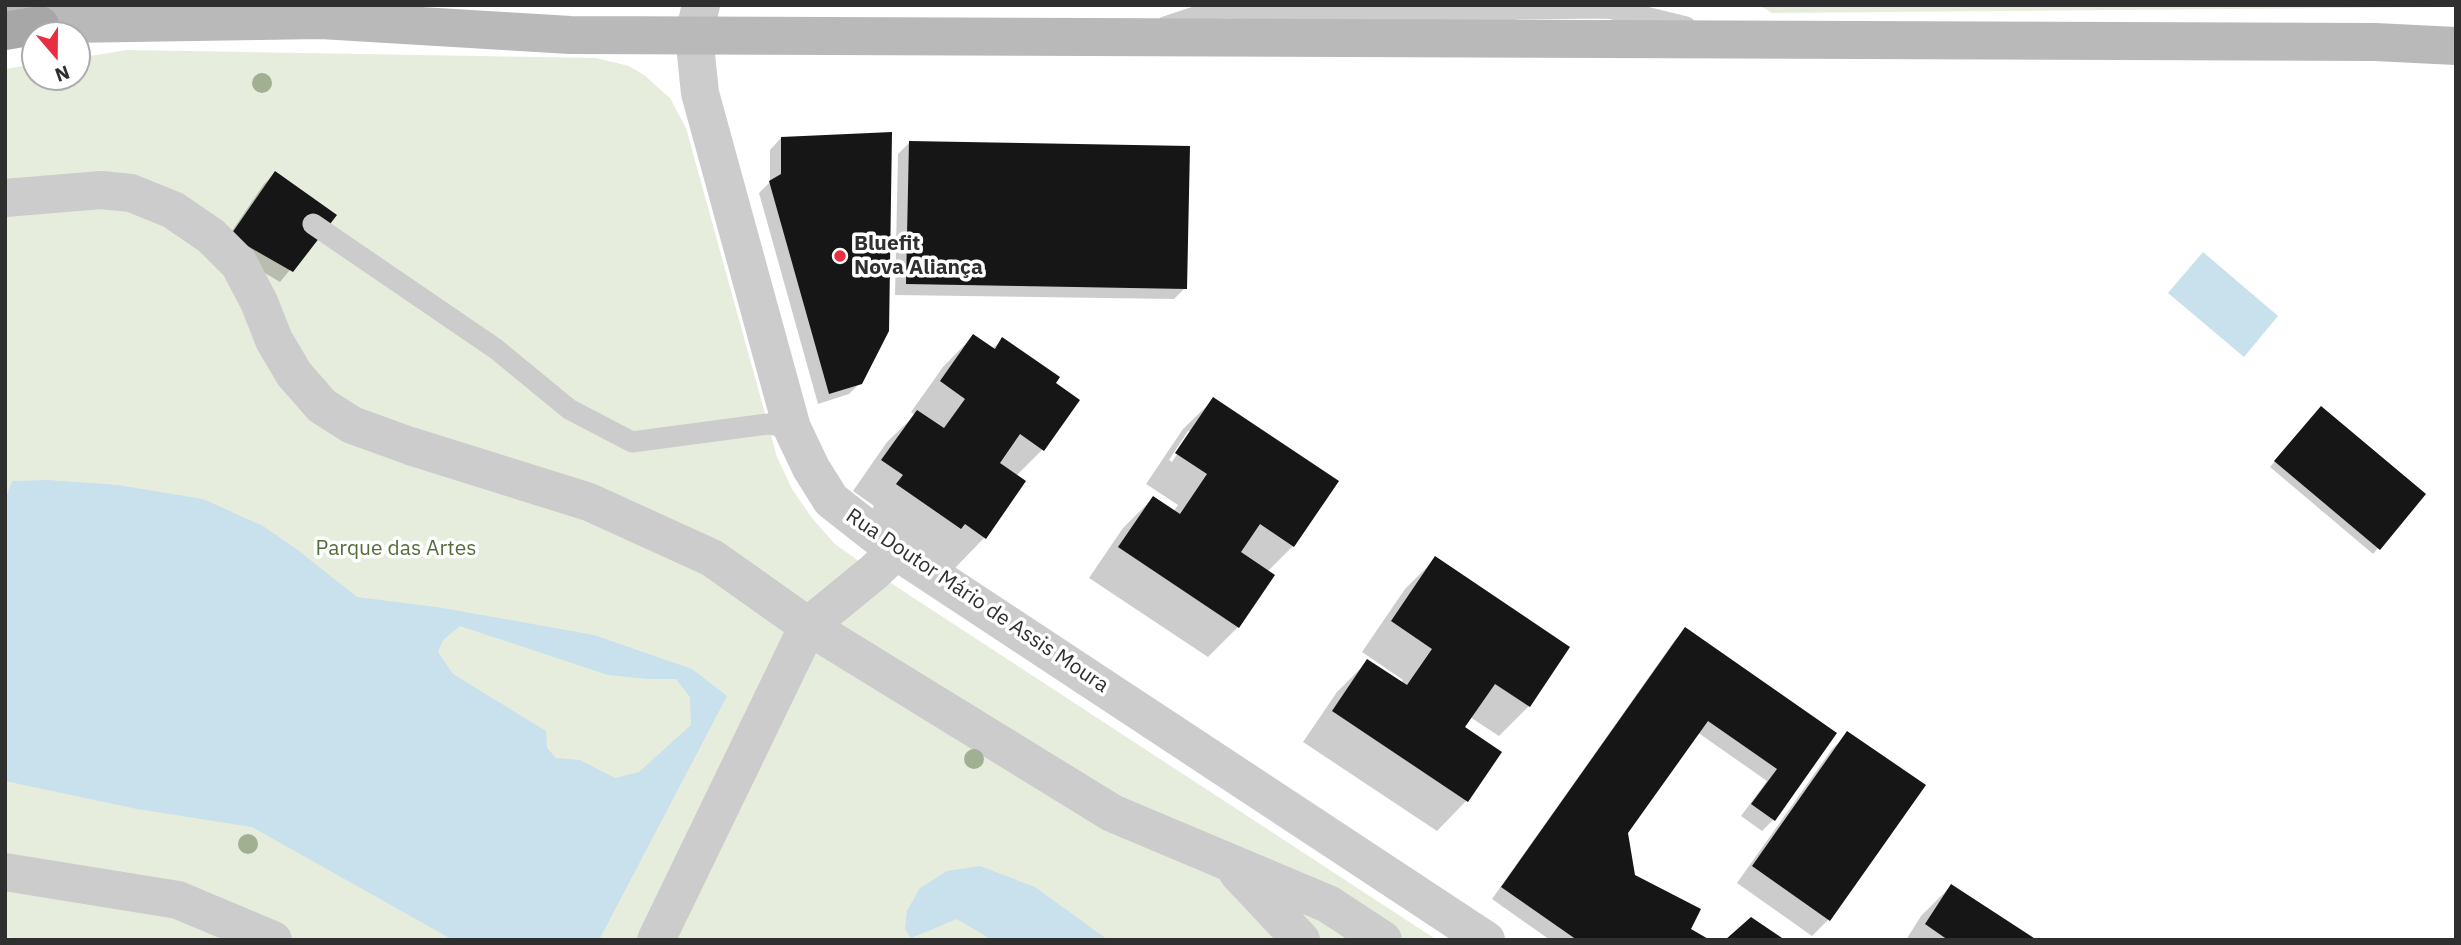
<!DOCTYPE html>
<meta charset="utf-8">
<style>
body{margin:0}
#map{position:relative;width:2461px;height:945px;overflow:hidden;background:#fff;font-family:"IBM Plex Sans",sans-serif}
canvas{display:block}
.frame{position:absolute;inset:0;border:7px solid #2f2f2f;pointer-events:none}
.north{position:absolute;left:21px;top:21px;width:70px;height:70px;box-sizing:border-box;background:#fff;border:2px solid #acacac;border-radius:50%;rotate:160deg;font-size:19px;font-weight:700;line-height:28px;text-align:center;color:#2f2f2f}
.north::after{content:'';display:block;margin:auto;width:24px;height:32px;background:#ea2e42;clip-path:polygon(50% 0,100% 100%,50% 72%,0 100%)}
</style>
<div id="map">
<canvas width="2461" height="945"></canvas>
<div class="frame"></div>
<div class="north">N</div>
</div>
<script>
const c = document.querySelector('canvas').getContext('2d');
c.lineJoin = 'round';
function fill(path, color) { c.fillStyle = color; c.fill(path, 'evenodd'); }
const poly = rows => new Path2D(rows.map(r => 'M' + r).join(''));
function stroke(path, color, width, dash) { c.strokeStyle = color; c.lineWidth = width; c.lineCap = dash ? 'butt' : 'round'; c.setLineDash(dash || []); c.stroke(path); }
function label(font, color, halo, rows, align = 'center') {
  c.font = font + ' "IBM Plex Sans",sans-serif'; c.lineWidth = 7; c.setLineDash([]); c.textBaseline = 'middle'; c.strokeStyle = halo; c.fillStyle = color; for (const [text, x, y, turn = 0] of rows) {
    c.save(); c.translate(x, y); c.rotate((+turn || 0) * Math.PI / 180); c.textAlign = isNaN(turn) ? turn : align; if (halo) c.strokeText(text, 0, 0); c.fillText(text, 0, 0); c.restore();
  }
}
fill(poly([
 [1759,5,2456,5,2456,7,1772,13],
 [127,50,596,58,629,66,644,75,670,98,686,128,777,457,792,489,812,518,835,544,874,572,1437,940,27,940,5,937,5,69,35,64,35,77,77,77,77,58]
]), '#e6eddd');
fill(poly([
 [2203,252,2278,316,2244,357,2168,293],
 [48,480,118,485,203,499,263,526,295,548,357,597,437,607,594,635,692,669,727,696,599,940,453,940,252,827,137,809,5,781,5,501,12,481],
 [460,626,608,675,647,679,676,679,690,697,691,725,639,772,615,778,580,760,556,758,547,748,546,731,453,674,438,652,443,640],
 [980,866,1035,887,1108,940,992,940,957,919,911,938,905,929,907,911,920,888,947,871]
]), '#c9e0ed');
fill(poly([
 [781,138,860,383,849,394,818,404,759,193,770,182,770,150],
 [909,143,1185,288,1174,299,895,295,898,154],
 [275,173,335,215,280,282,221,247,264,184],
 [973,336,992,349,1003,339,1054,384,1042,450,1016,476,985,537,955,568,868,515,874,506,853,491,887,442,915,415,911,412,943,367],
 [1214,399,1293,546,1267,572,1238,627,1208,657,1089,578,1123,528,1153,498,1173,512,1178,505,1146,484,1183,429],
 [1188,431,1192,431,1172,462,1169,460],
 [2316,413,2378,548,2373,554,2270,467],
 [1435,559,1529,706,1499,736,1470,717,1462,728,1467,800,1437,831,1303,742,1337,692,1367,662,1401,683,1403,680,1362,652,1405,589],
 [1686,629,1834,733,1773,820,1762,831,1741,816,1767,781,1697,732,1626,833,1634,876,1688,930,1707,940,1550,940,1492,899,1675,640],
 [1848,733,1828,920,1812,936,1737,883,1832,749],
 [1951,886,2034,940,1906,940,1921,916]
]), '#0003');
fill(poly([
 [892,132,889,331,862,384,829,394,769,181,781,174,781,137],
 [909,141,1190,146,1187,289,906,284],
 [275,171,337,215,293,272,230,236],
 [973,334,995,349,1002,337,1060,377,1056,383,1080,400,1044,451,1020,434,1000,463,1026,481,986,539,965,524,961,529,896,484,903,475,881,460,917,410,944,428,965,399,940,381],
 [1213,397,1339,481,1294,547,1260,524,1241,552,1275,575,1239,628,1118,547,1153,496,1180,514,1207,474,1175,453],
 [2321,406,2426,494,2380,550,2274,461],
 [1435,556,1570,647,1530,707,1495,684,1465,727,1502,752,1468,802,1332,711,1367,659,1407,685,1432,649,1391,621],
 [1685,627,1837,733,1775,821,1751,804,1777,769,1708,721,1628,833,1635,875,1701,909,1691,929,1710,940,1577,940,1501,887],
 [1847,731,1926,785,1830,921,1752,866],
 [1951,884,2037,940,1948,940,1925,924],
 [1751,917,1785,940,1725,940]
]), '#161616');
stroke(poly([
 [1165,27,1222,8,1476,16,1518,9,1609,8,1686,27],
 [313,224,496,349,569,409,632,442,767,424,792,428]
]), '#ccc', 21);
stroke(poly([
 [701,5,694,35,700,93,792,428,811,468,831,500,896,551,1486,940],
 [5,198,101,190,131,193,173,210,211,236,239,264,259,302,274,340,294,374,322,406,352,425,410,446,589,502,712,558,808,626,1112,813,1328,904,1383,940],
 [5,872,178,900,273,940],
 [1238,873,1301,940],
 [656,940,808,626,874,572,896,551]
]), '#ccc', 38);
stroke(poly([
 [5,25,321,20,570,35,2375,42,2456,46]
]), '#b9b9b9', 38);
stroke(poly([
 [5,31,40,25]
]), '#a7a7a7', 38);
c.fillStyle = '#a1af93';
for (const [x, y] of [
 [262,83],
 [974,759],
 [248,844]
]) { c.beginPath(); c.arc(x, y, 10, 0, 2 * Math.PI); c.fill(); }
for (const [x, y, r, color] of [
 [840,256,7,"#ea2e42"]
]) { const dot = new Path2D(); dot.arc(x, y, r, 0, 2 * Math.PI); c.fillStyle = color; c.fill(dot); stroke(dot, '#fff', 2.5); }
label('bold 21px', '#2f2f2f', '#fff', [
 ["Bluefit",854,244],
 ["Nova Aliança",854,268]
], 'left');
label('21px', '#546d3b', '#fff', [
 ["Parque das Artes",396,549]
]);
label('21px', '#2f2f2f', '#fff', [
 ["Rua Doutor Mário de Assis Moura",977,601,34]
]);
</script>
